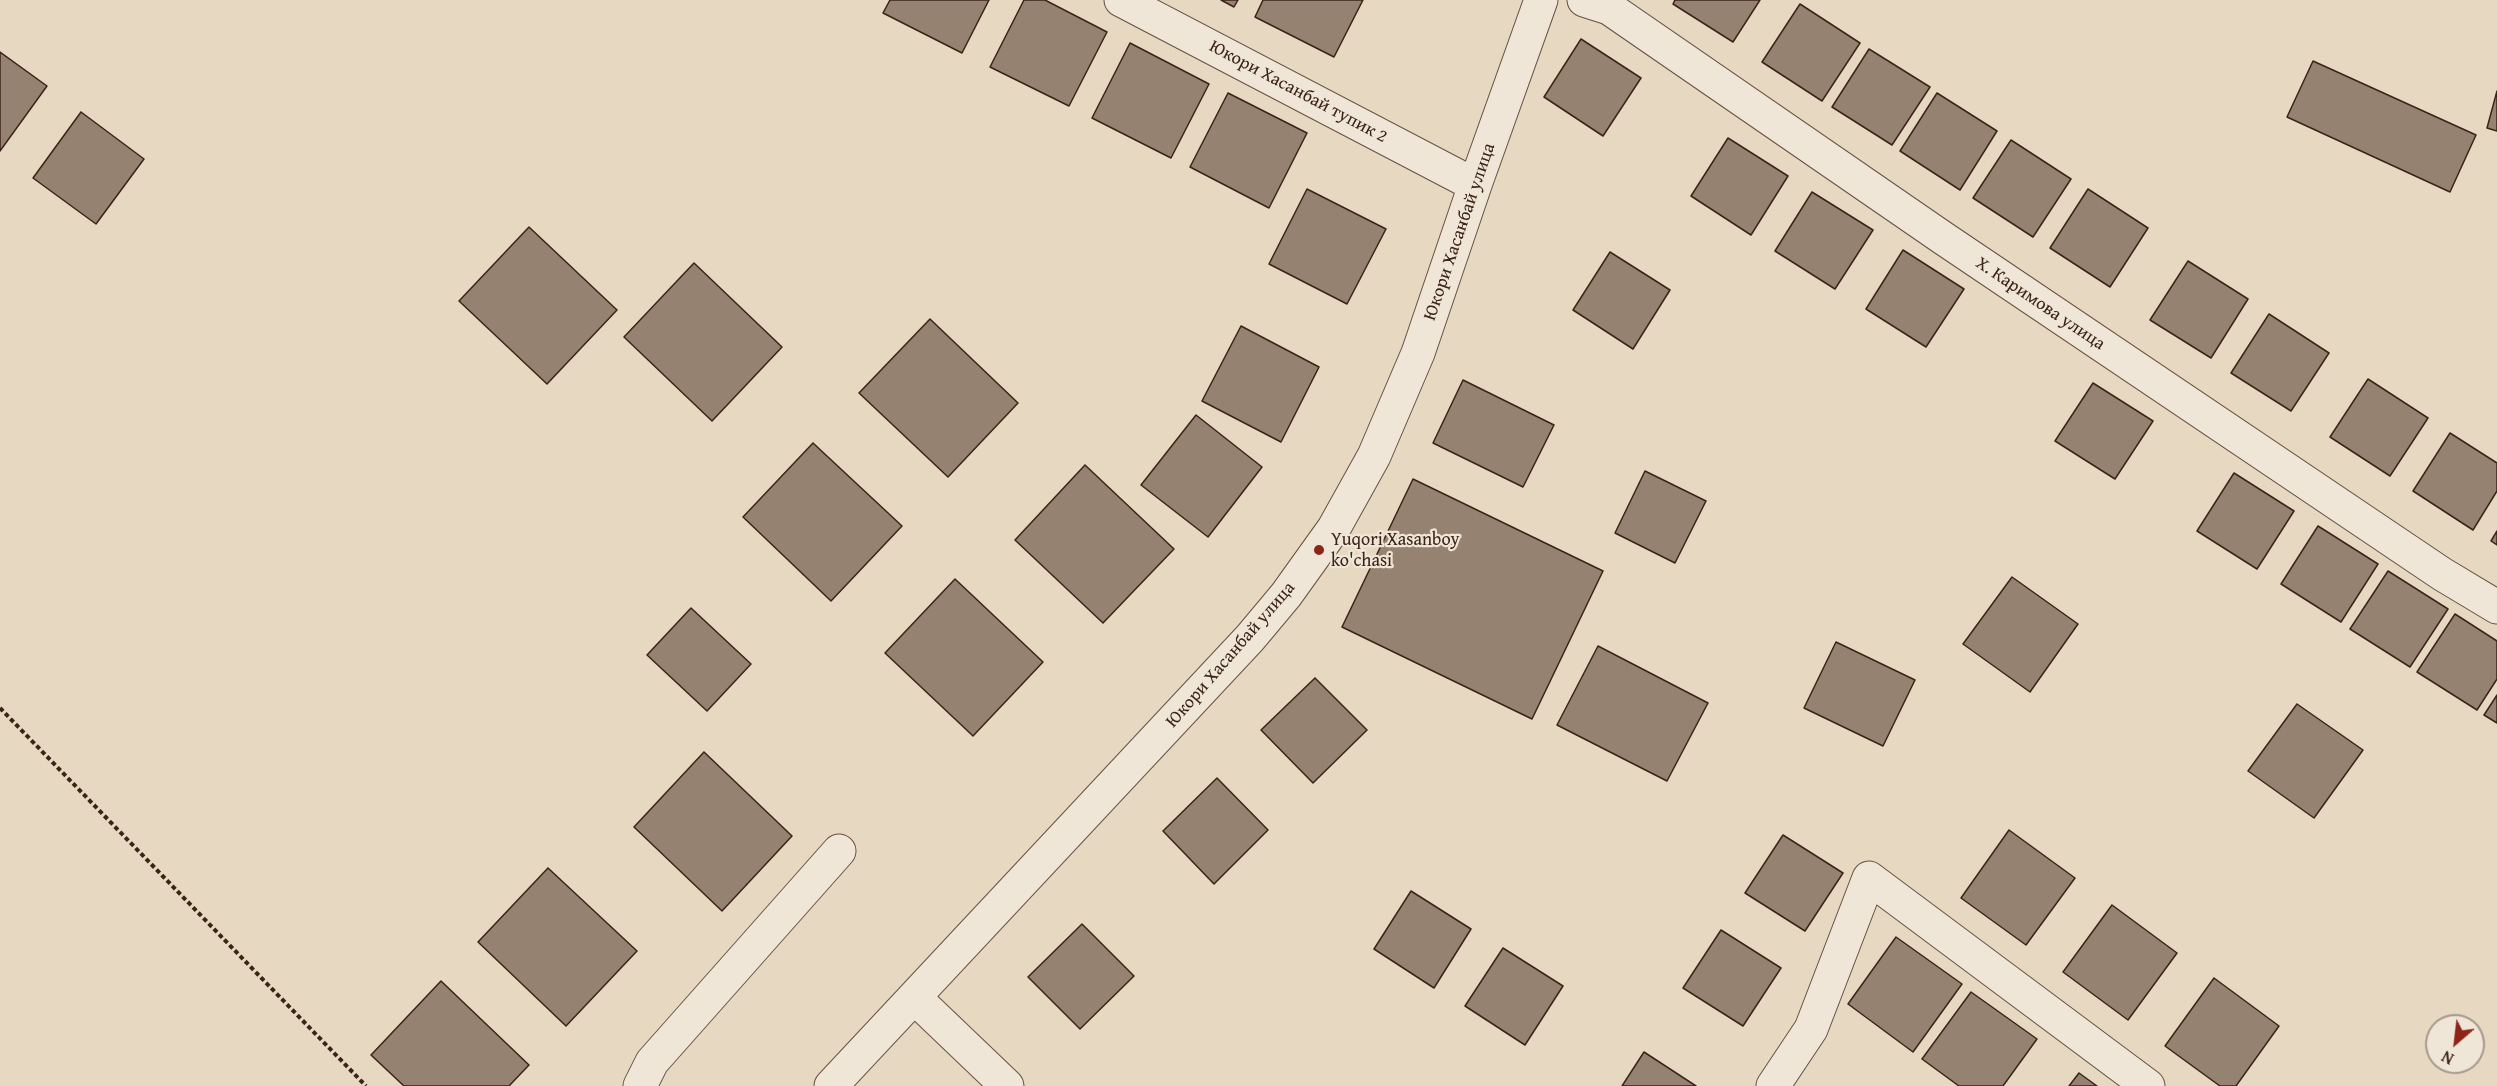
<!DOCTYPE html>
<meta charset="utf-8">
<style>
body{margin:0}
#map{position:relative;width:2497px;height:1086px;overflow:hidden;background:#e7d9c1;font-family:"Gentium Book Plus",serif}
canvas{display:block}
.north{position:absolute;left:2425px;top:1014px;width:60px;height:60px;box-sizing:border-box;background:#efe6d7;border:2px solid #a7988b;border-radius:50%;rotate:208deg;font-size:16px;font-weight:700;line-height:24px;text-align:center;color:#3c2319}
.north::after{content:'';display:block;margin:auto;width:21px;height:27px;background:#8f2418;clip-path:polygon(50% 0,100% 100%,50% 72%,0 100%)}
</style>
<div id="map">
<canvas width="2497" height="1086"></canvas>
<div class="north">N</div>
</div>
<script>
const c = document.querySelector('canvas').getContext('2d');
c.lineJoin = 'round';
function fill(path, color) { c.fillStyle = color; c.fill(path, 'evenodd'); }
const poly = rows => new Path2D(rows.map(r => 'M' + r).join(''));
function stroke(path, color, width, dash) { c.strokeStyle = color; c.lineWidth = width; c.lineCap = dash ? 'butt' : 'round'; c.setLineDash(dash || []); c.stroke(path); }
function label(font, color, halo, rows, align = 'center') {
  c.font = font + ' "Gentium Book Plus",serif'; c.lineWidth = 4.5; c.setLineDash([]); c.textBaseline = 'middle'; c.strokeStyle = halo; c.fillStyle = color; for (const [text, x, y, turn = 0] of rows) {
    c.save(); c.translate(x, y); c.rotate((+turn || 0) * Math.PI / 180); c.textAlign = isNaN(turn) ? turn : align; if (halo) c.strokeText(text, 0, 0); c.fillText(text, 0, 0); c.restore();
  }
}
const building = poly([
 [890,0,989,0,962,53,883,13,890,0],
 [1024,0,1045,0,1107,32,1069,106,990,67,1024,0],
 [1221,0,1238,0,1234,7,1221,0],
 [1263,0,1363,0,1334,57,1255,17,1263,0],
 [1675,0,1760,0,1733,42,1673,4,1675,0],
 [1800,4,1860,43,1822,101,1762,62,1800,4],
 [1581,39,1641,78,1603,136,1544,97,1581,39],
 [1130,43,1209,84,1171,158,1092,118,1130,43],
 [1869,49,1930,87,1892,145,1832,107,1869,49],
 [0,52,47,86,0,151,0,52],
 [2313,61,2476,135,2450,192,2287,117,2313,61],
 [2497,91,2497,131,2487,128,2497,91],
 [1228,93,1307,133,1269,208,1190,167,1228,93],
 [1937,93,1997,131,1960,190,1900,151,1937,93],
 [81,112,144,159,96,224,33,178,81,112],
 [1728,138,1788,176,1751,235,1691,196,1728,138],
 [2011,140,2071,179,2033,237,1973,198,2011,140],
 [1307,189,1386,229,1347,304,1269,264,1307,189],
 [2088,189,2148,228,2110,287,2050,248,2088,189],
 [1812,192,1873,230,1835,289,1775,251,1812,192],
 [529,227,617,310,547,384,459,301,529,227],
 [1903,250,1964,289,1926,347,1866,309,1903,250],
 [1610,252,1670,290,1633,349,1573,310,1610,252],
 [2188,261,2248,299,2211,358,2150,320,2188,261],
 [694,263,782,347,712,421,624,337,694,263],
 [2269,314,2329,353,2291,411,2231,373,2269,314],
 [930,319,1018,403,948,477,859,393,930,319],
 [1241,326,1319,367,1281,442,1202,401,1241,326],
 [2368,379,2428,418,2390,476,2330,437,2368,379],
 [1463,380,1554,425,1523,487,1433,443,1463,380],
 [2093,383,2153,421,2115,479,2055,441,2093,383],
 [1196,415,1262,467,1208,537,1141,485,1196,415],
 [2450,433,2497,463,2497,491,2473,530,2413,491,2450,433],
 [813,443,902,526,831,601,743,517,813,443],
 [1085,465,1174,549,1103,623,1015,540,1085,465],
 [1645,471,1706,501,1675,563,1615,533,1645,471],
 [2234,473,2294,511,2257,569,2197,531,2234,473],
 [1413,479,1603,571,1532,719,1342,627,1413,479],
 [2318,526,2378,564,2341,622,2281,584,2318,526],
 [2497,531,2497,545,2491,541,2497,531],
 [2388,571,2448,609,2410,667,2350,629,2388,571],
 [2012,577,2078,624,2030,692,1963,644,2012,577],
 [955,579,1043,662,973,736,885,653,955,579],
 [691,608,751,664,707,711,647,655,691,608],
 [2455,614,2497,641,2497,679,2477,710,2417,672,2455,614],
 [1836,642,1915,680,1883,746,1804,708,1836,642],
 [1598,646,1708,703,1667,781,1557,725,1598,646],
 [1315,678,1367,730,1313,783,1261,730,1315,678],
 [2497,695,2497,723,2484,715,2497,695],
 [2297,704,2363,750,2314,818,2248,771,2297,704],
 [704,752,792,836,722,911,634,827,704,752],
 [1217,778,1268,830,1214,884,1163,831,1217,778],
 [2009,830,2075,878,2026,945,1961,898,2009,830],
 [1783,835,1843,873,1805,931,1745,893,1783,835],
 [548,868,637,951,566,1026,478,942,548,868],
 [1411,891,1471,929,1434,988,1374,949,1411,891],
 [2112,905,2177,953,2128,1020,2063,972,2112,905],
 [1082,924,1134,976,1080,1029,1028,977,1082,924],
 [1721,930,1781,968,1743,1026,1683,988,1721,930],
 [1896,937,1962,984,1913,1052,1848,1004,1896,937],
 [1503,948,1563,986,1525,1045,1465,1006,1503,948],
 [2214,978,2279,1026,2236,1086,2220,1086,2165,1046,2214,978],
 [441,981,529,1065,509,1086,404,1086,371,1055,441,981],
 [1971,992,2037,1039,2003,1086,1959,1086,1922,1059,1971,992],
 [1644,1052,1696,1086,1622,1086,1644,1052],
 [2079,1073,2097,1086,2069,1086,2079,1073]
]);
fill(building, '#958270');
stroke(building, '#3c2319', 1.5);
const minor = poly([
 [1121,0,1475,185],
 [1584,0,1609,8,1943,238,2442,574,2497,607],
 [915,998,1007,1086],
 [640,1086,652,1062,839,851],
 [831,1086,1250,638,1286,595,1334,528,1374,456,1418,353,1475,185,1541,0],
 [1773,1086,1811,1029,1869,878,2148,1086]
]);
stroke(minor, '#675043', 35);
stroke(poly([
 [0,708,366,1086]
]), '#3c2319', 4, [4.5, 3]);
stroke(minor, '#efe6d7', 33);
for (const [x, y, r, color] of [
 [1319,550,6,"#8f2418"]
]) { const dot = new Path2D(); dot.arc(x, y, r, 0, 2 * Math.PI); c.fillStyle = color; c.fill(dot); stroke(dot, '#efe6d7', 2); }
label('18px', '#3c2319', '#efe6d7', [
 ["Юкори Хасанбай тупик 2",1298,92,28],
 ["Юкори Хасанбай улица",1460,232,-71],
 ["Х. Каримова улица",2040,304,34],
 ["Юкори Хасанбай улица",1231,655,-49]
]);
label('18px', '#3c2319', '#efe6d7', [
 ["Yuqori Xasanboy",1331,540],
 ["ko'chasi",1331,561]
], 'left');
</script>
